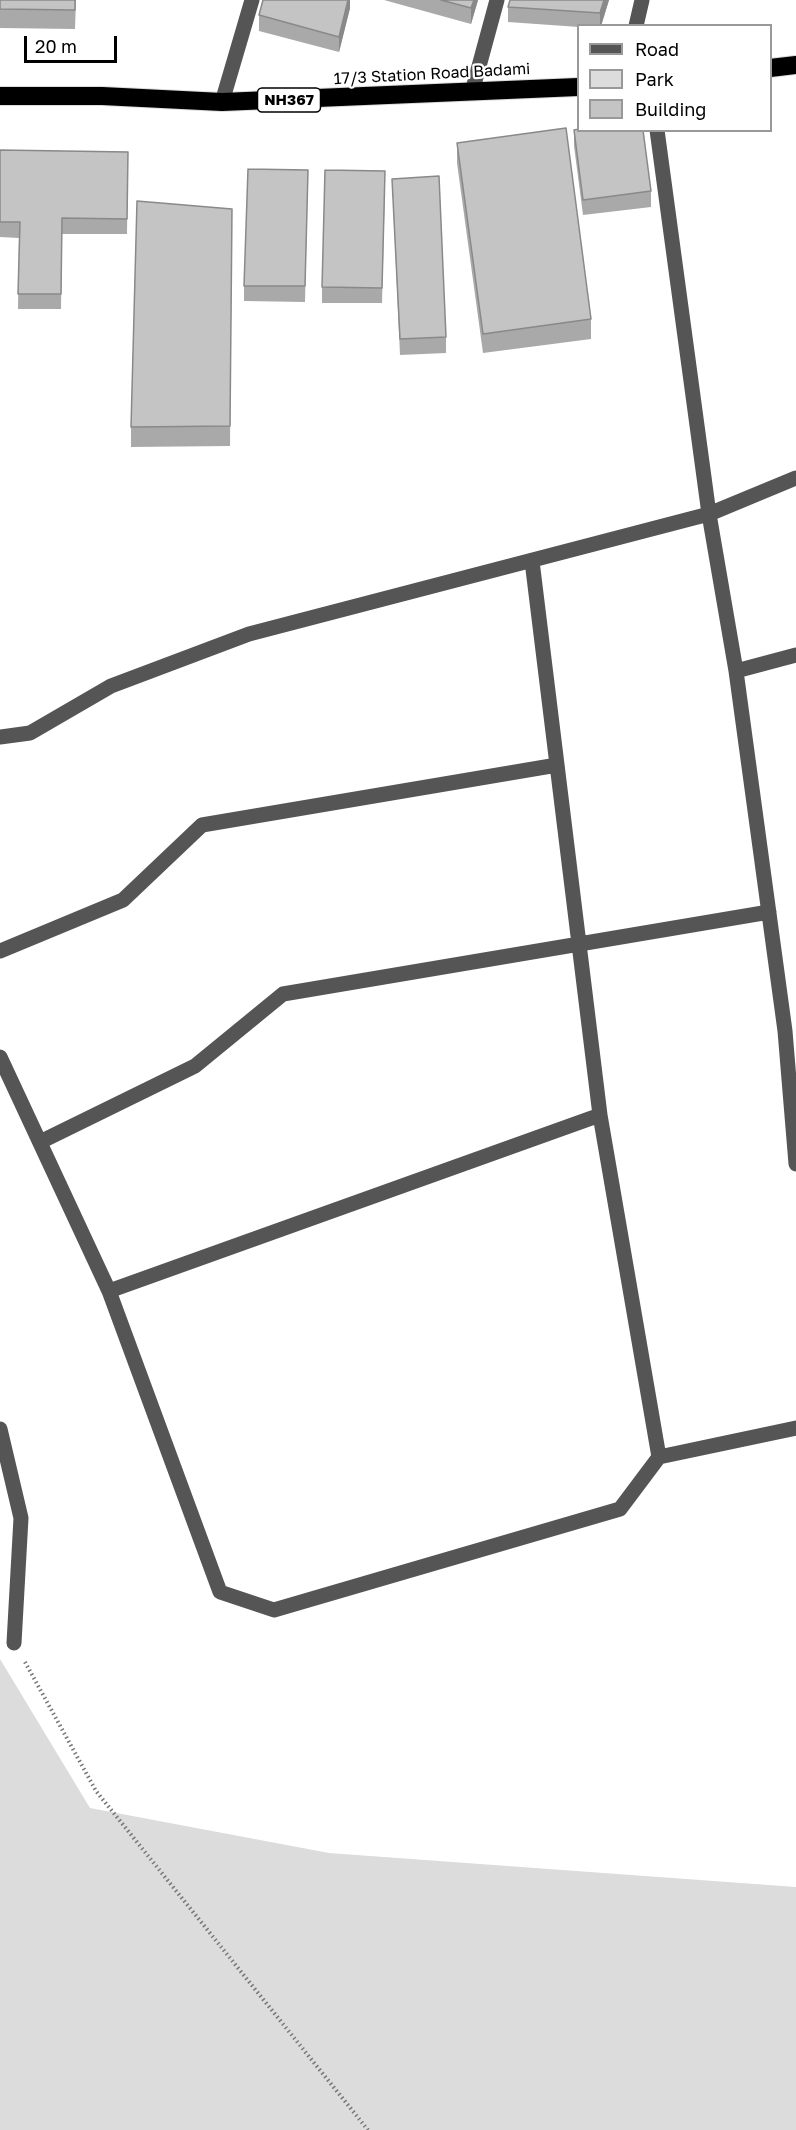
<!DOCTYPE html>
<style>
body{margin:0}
#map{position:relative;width:796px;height:2130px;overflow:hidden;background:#fff;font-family:"Golos Text",sans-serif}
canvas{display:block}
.legend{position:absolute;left:577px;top:24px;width:195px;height:108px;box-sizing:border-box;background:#fff;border:2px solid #999;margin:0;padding:8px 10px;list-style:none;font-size:18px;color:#000}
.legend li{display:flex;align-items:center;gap:12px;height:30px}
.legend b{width:30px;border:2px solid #999}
.scale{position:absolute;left:24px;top:36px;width:93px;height:27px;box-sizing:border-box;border:3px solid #000;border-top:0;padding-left:8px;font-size:18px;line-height:21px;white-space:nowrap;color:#000;-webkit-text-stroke:4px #fff;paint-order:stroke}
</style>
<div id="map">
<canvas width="796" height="2130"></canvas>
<ul class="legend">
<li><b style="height:8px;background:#555"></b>Road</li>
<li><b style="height:16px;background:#dcdcdc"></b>Park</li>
<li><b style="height:16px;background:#c4c4c4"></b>Building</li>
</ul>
<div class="scale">20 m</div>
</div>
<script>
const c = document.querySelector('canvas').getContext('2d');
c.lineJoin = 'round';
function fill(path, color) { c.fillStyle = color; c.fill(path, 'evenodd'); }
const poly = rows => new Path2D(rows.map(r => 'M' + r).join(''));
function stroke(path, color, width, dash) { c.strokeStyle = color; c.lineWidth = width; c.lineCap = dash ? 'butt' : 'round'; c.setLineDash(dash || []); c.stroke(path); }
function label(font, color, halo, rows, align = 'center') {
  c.font = font + ' "Golos Text",sans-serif'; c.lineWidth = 4.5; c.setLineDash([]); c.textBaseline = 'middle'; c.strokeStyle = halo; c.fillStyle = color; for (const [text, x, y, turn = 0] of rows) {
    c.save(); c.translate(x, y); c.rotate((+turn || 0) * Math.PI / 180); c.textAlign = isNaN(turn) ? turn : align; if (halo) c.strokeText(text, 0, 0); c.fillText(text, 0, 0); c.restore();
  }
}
fill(poly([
 [0,1659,90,1808,329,1853,796,1887,796,2130,0,2130]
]), '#dcdcdc');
const highway = poly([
 [770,68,796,65],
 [0,96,102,96,222,102,578,87]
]);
stroke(highway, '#dbdbdb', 20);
stroke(poly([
 [25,1662,96,1791,368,2130]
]), '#777', 4, [1.5, 3]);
stroke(poly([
 [636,26,642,0],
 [472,92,497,0],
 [222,102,252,0],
 [657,130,709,514,736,671,785,1031,796,1164],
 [736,671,796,655],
 [0,737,30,733,111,686,249,634,709,514,796,478],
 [0,951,123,900,202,825,557,765],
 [0,1057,109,1291,600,1115,532,561],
 [600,1115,659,1457,796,1428],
 [40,1142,195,1066,283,994,769,912],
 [109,1291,220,1592,274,1610,620,1509,659,1457],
 [0,1429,21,1518,14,1643]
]), '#555', 15);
stroke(highway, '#000', 18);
fill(poly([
 [0,0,76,0,75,29,0,28],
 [350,0,350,8,339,52,259,31,259,15],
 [384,0,478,0,471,24],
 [609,0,601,26,579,26,579,27,508,22,508,7],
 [574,130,651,191,651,207,583,215,574,146],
 [457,143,591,319,591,339,483,353,457,163],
 [0,150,128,152,127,234,62,234,61,309,18,309,19,238,0,237],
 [308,170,305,302,244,301,244,286],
 [392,179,446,337,446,353,400,355],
 [385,187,382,303,322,303,322,287],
 [232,209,230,446,131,447,131,427]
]), '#a9a9a9');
fill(poly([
 [348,0,350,0,350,8,339,52,339,37],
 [474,0,478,0,471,24,471,8],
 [604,0,609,0,601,26,600,26,600,13]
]), '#898989');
const building = poly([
 [0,0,75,0,75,10,0,9,0,0],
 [263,0,348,0,339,37,259,15,263,0],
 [441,0,474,0,471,8,441,0],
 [510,0,604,0,600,13,508,7,510,0],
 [566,128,591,319,483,334,457,143,566,128],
 [579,129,579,130,643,130,651,191,583,200,574,130,579,129],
 [0,150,128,152,127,219,62,218,61,294,18,294,20,222,0,222,0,150],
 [248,169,308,170,305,286,244,286,248,169],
 [325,170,385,171,382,288,322,287,325,170],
 [439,176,446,337,400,339,392,179,439,176],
 [137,201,232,209,230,426,131,427,137,201]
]);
fill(building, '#c4c4c4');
stroke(building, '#898989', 1.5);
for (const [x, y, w] of [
 [289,100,63]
]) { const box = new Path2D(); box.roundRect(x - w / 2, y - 12, w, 24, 4.5); c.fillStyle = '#fff'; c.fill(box); stroke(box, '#000', 1.5); }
label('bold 15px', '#000', null, [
 ["NH367",289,100]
]);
label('16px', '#000', '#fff', [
 ["17/3 Station Road Badami",432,74,-3]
]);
</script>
